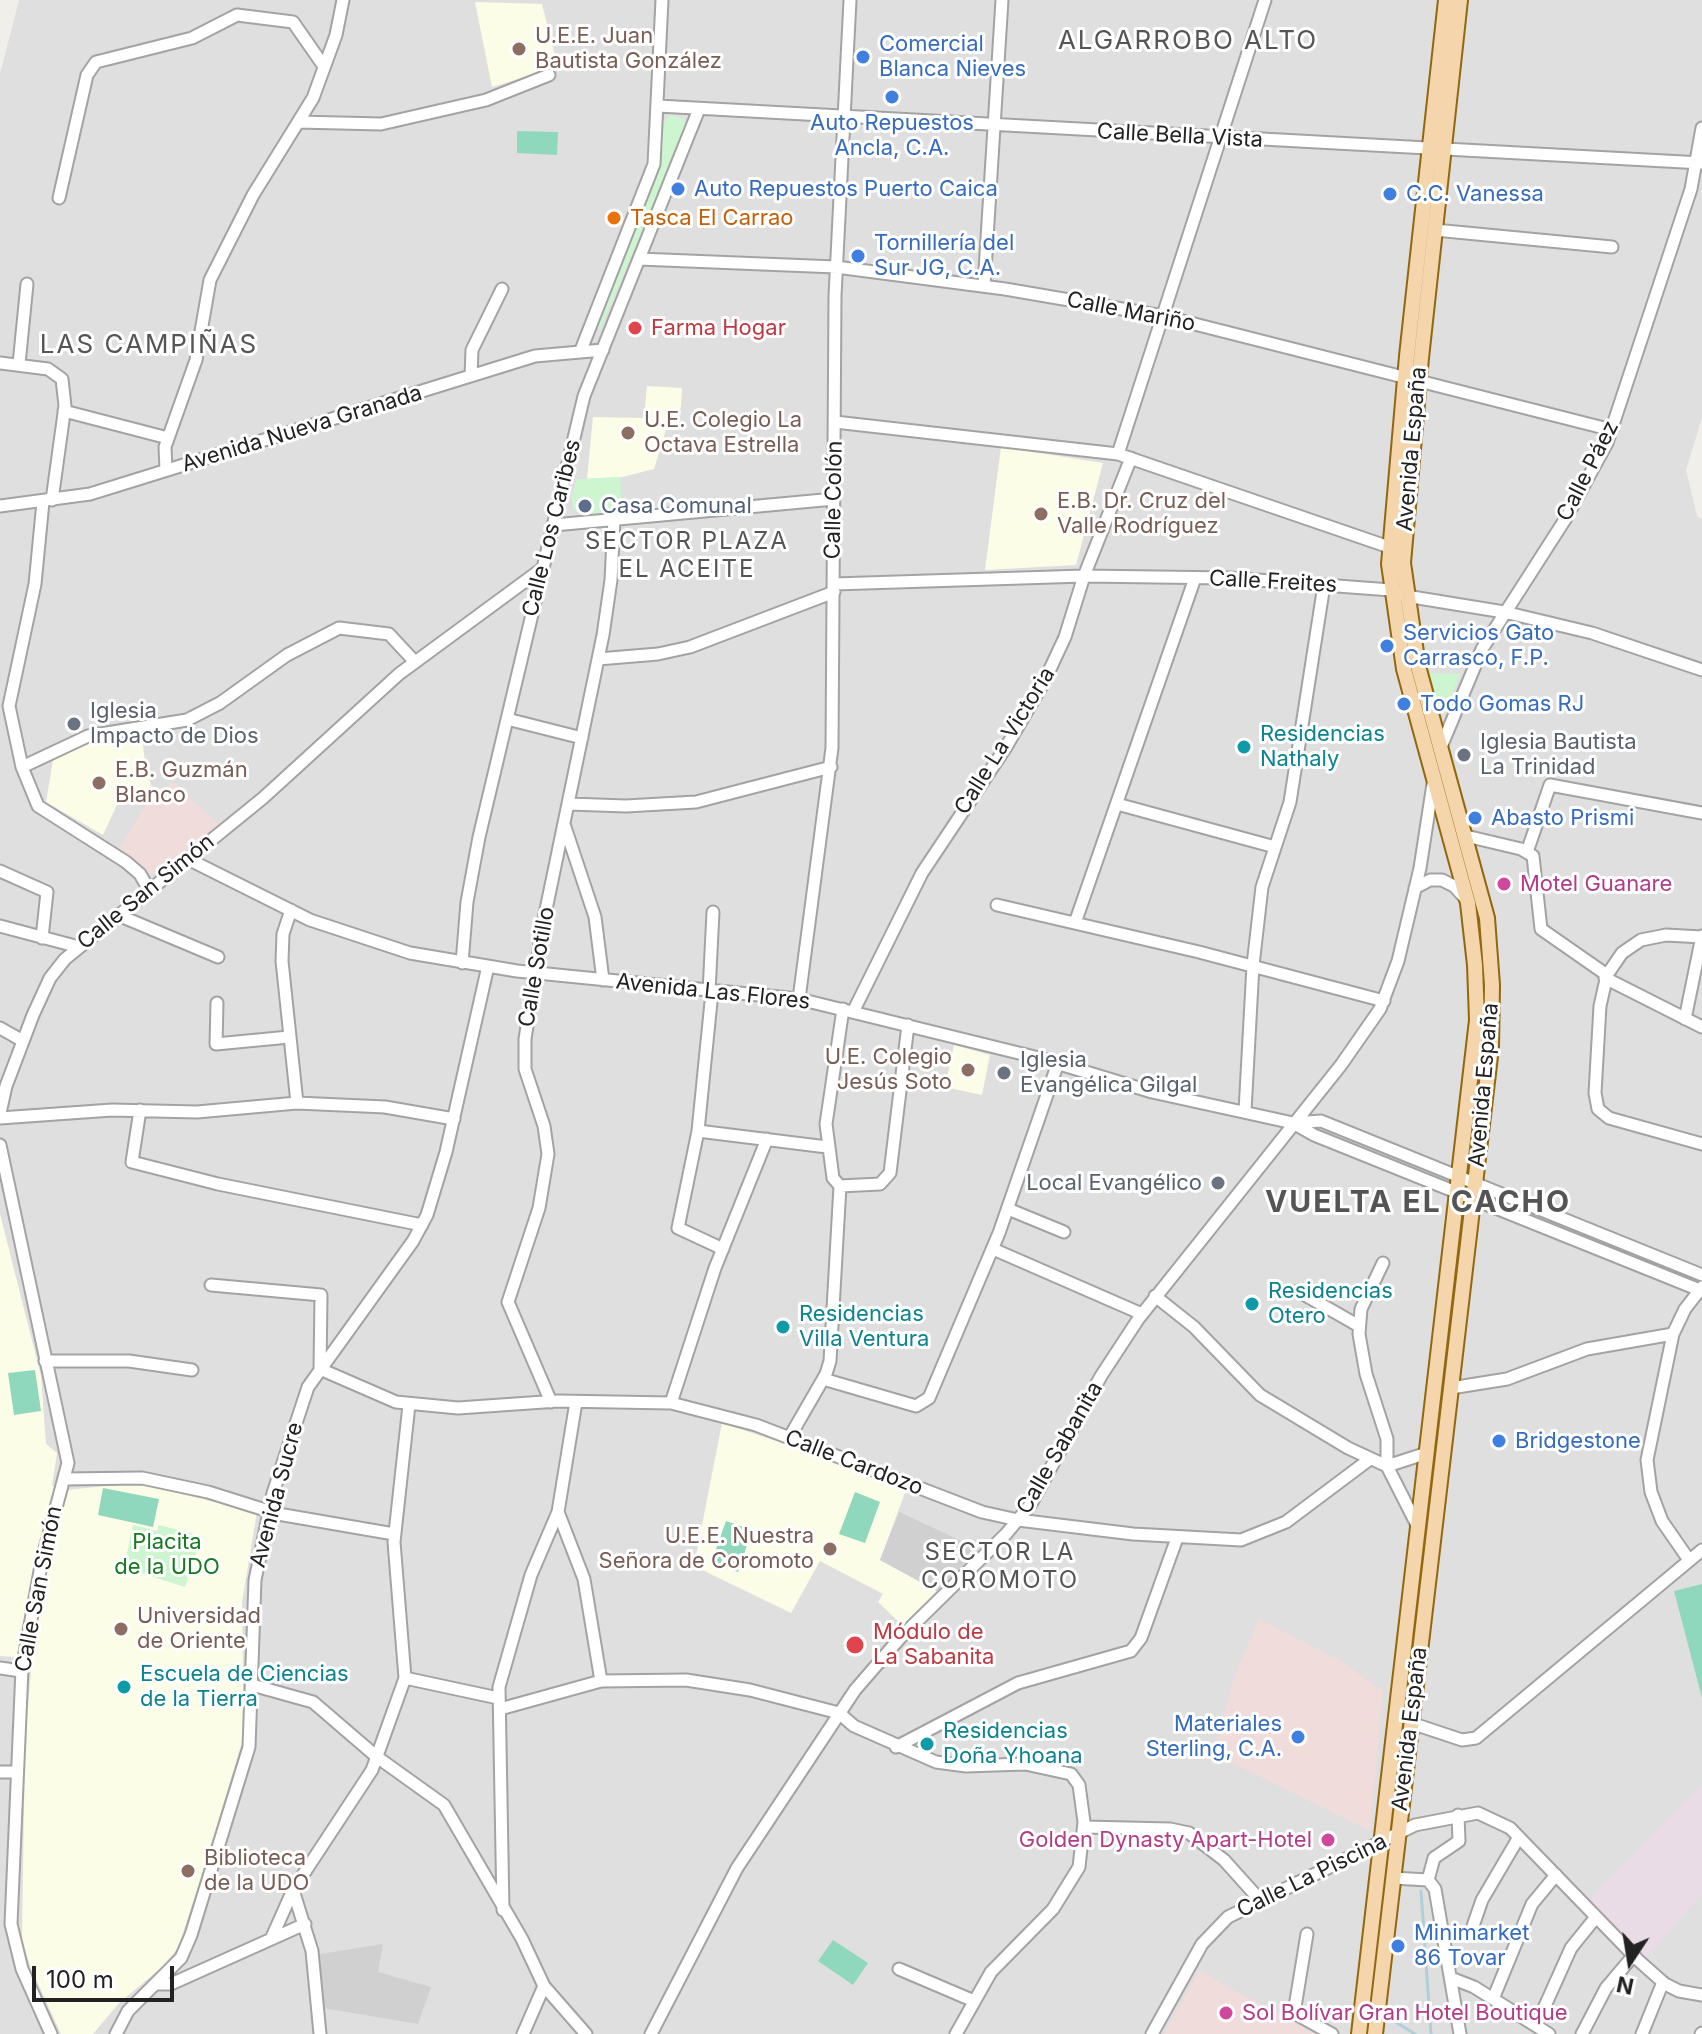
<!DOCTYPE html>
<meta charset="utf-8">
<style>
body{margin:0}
#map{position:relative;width:1702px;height:2034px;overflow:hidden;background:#f1efea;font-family:Inter,sans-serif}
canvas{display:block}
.north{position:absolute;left:1590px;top:1922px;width:80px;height:80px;-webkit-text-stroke:6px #fff;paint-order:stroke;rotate:192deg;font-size:22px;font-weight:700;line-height:32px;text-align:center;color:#222}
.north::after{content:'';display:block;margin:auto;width:28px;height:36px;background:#222;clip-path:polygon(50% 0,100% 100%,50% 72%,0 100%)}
.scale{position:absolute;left:32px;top:1966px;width:142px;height:36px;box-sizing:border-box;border:4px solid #222;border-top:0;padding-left:10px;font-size:24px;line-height:28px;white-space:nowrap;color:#222;-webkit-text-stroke:6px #fff;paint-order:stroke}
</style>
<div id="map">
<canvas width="1702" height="2034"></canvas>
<div class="north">N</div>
<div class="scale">100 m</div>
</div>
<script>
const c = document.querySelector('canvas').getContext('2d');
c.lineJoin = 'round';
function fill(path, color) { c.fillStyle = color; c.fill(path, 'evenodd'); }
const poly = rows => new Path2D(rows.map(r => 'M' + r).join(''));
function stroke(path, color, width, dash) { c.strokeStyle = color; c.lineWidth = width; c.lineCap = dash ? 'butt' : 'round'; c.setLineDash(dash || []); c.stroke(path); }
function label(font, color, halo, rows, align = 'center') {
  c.font = font + ' Inter,sans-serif'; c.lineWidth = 6; c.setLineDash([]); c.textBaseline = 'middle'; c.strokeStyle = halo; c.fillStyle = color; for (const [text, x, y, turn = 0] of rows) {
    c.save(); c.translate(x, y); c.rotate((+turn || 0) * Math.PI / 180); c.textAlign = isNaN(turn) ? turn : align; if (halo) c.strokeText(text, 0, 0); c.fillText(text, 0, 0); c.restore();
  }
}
fill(poly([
 [19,0,1702,0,1702,418,1686,470,1697,516,1702,519,1702,2034,0,2034,0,74]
]), '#e0dfdf');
fill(poly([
 [174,782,219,825,160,874,143,874,119,849,148,801],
 [1259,1619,1339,1660,1383,1691,1370,1831,1214,1754,1234,1677],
 [1199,1971,1238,1992,1315,2034,1164,2034]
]), '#f0dcdb');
fill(poly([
 [1702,1784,1702,1894,1644,1960,1588,1901]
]), '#e9dce7');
fill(poly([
 [475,2,542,4,556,60,538,73,492,87],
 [647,386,682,388,681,407,670,416,654,469,622,477,587,479,593,417,644,418],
 [1001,447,1103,463,1076,565,985,570],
 [121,736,142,737,146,771,155,796,145,803,121,796,103,835,46,802,53,760,72,747],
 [954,1045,990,1055,982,1095,945,1087],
 [0,1214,41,1376,46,1444,57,1453,52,1486,67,1490,135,1483,257,1512,242,1602,244,1735,205,1865,178,1948,162,1967,119,2003,93,2034,61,2034,30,1966,22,1940,25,1743,32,1658,0,1656],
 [722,1423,827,1458,906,1490,880,1560,937,1591,902,1625,878,1602,883,1594,820,1561,791,1613,694,1566]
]), '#fcfde7');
fill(poly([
 [899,1512,979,1549,937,1591,880,1560],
 [383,1944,378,1972,431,1987,418,2024,323,2008,320,1954]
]), '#d0d0d0');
fill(poly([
 [1402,610,1408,645,1482,919,1487,1021,1477,1108,1480,965,1409,668],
 [1463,1211,1458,1278,1439,1439,1436,1440],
 [1425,1524,1426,1546,1393,1812,1391,1811]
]), '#cde6b5');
fill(poly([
 [669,115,684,118,686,127,600,330,597,327,657,172,664,123],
 [620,477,622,512,585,515,573,509,571,498,577,479],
 [1429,673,1460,674,1445,712,1437,709],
 [133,1525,157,1531,159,1525,202,1536,185,1587,128,1569,126,1558]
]), '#ccf5d0');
fill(poly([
 [517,131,558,132,557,155,517,153],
 [35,1370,41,1411,14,1415,8,1373],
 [103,1488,159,1499,153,1527,98,1515],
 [855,1492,880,1502,865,1543,839,1534],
 [726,1521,752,1530,738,1572,711,1563],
 [1702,1584,1702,1698,1674,1591],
 [833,1940,868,1963,853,1985,818,1961]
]), '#90d8bd');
stroke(poly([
 [1421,1891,1431,2034],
 [1389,2018,1415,2034]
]), '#afd0da', 3);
const minor = poly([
 [658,106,1702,163],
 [298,122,381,124,486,100,549,75],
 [59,198,87,75,96,62,192,38,237,15,293,22,323,65],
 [1435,230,1612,247],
 [639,259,836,267,1005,289,1163,316,1612,430],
 [984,286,1002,0],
 [581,350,654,164,662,0],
 [0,363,48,369,62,379,65,406,52,500],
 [19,364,27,284],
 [471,376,472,350,502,289],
 [64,411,168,438],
 [835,422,1118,454,1389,547],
 [1118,454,1265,0],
 [166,470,165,447,196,360,210,280,253,195,313,98,336,35,343,0],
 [43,502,35,584,9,706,22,767,38,806,126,862,140,874,149,890],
 [0,506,90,494,535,356,603,350],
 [554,525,834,499],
 [834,584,1084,576,1230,578,1391,590,1406,596,1504,612,1592,633,1702,670],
 [598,659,658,654,690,647,834,592],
 [507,719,582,738],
 [1441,747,1482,649,1566,518,1607,443,1691,189,1702,128],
 [22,767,88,736,187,720,220,703,287,655,339,628,389,634,415,662],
 [569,804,626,806,696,802,831,767],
 [1117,804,1275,847],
 [565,827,595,917,603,980],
 [1466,836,1521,849,1533,856,1541,929,1607,975],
 [1527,852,1550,785,1702,813],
 [188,859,310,920,410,953,517,971,799,999,1043,1059,1152,1092,1293,1123,1314,1135,1702,1291],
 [0,871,47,892,42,938],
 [1415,888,1430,880,1442,880,1454,886,1465,898],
 [997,905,1199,952,1384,1001],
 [291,910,283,934,282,961,297,1103],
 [118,915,218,957],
 [1075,923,1195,578],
 [0,926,79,947],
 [1702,937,1666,935,1641,940,1622,953,1607,975,1600,1006,1595,1093,1598,1109,1609,1118,1702,1144],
 [462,963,467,902,479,837,584,396,699,109],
 [1605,978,1702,1027],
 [709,992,713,912],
 [712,992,698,1131,678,1228,723,1249],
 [799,999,832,748,835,296,850,0],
 [217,1003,216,1044,289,1037],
 [853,1012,922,873,1006,747,1044,682,1065,637,1084,576,1131,458],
 [1685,1019,1702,936],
 [0,1028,23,1041],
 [140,1110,132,1162,218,1184,422,1225],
 [1245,1111,1253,965,1262,887,1290,802,1324,585],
 [0,1113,6,1086,33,1015,50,978,65,959,263,798,399,674,543,568],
 [0,1118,112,1110,197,1112,297,1103,385,1107,454,1119],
 [1293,1123,1321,1121,1702,1275],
 [698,1131,827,1147],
 [0,1145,68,1463,42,1560,22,1669,11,1924,22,1969,51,2034],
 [840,1186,880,1184,890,1173,908,1025],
 [1008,1209,1064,1232],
 [993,1249,1142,1314],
 [1383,1263,1361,1309,1359,1334,1366,1374,1387,1439,1387,1466,1418,1527],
 [211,1285,321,1295,320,1369,396,1402,458,1408,558,1401,671,1403,756,1425,982,1512,1018,1520,1133,1534,1241,1540,1286,1522,1370,1459],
 [1298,1291,1359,1326],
 [1155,1296,1194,1327,1260,1395,1348,1448,1387,1466,1427,1453],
 [45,1361,129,1361,192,1370],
 [823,1379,916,1406,929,1398,999,1233,1058,1063],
 [1451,1388,1507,1379,1587,1349,1673,1334],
 [551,1402,508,1302,539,1208,548,1154,544,1126,525,1069,525,1039,543,924,603,635,611,580,614,519],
 [671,1403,715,1268,767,1139],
 [789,1438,826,1374,830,1361,840,1186,833,1178,826,1124,843,1009],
 [64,1479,142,1478,208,1492,278,1514,394,1534],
 [558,1512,584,1579,601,1681],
 [1689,1560,1662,1521,1651,1492,1647,1460,1673,1334,1685,1309,1702,1287],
 [0,1668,21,1671],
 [405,1678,498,1698],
 [252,1685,313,1702,377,1757,444,1805,522,1939,544,1986,586,2034],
 [500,1709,601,1681,686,1680,750,1690,839,1713,854,1726,936,1762,966,1766,1025,1764,1071,1774,1079,1785,1084,1822,1079,1867,1053,1909,991,1972,956,2034],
 [1411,1723,1462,1740,1476,1738,1702,1550],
 [896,1747,1018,1683,1131,1651,1141,1638,1177,1538],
 [0,1772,17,1772],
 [1084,1827,1170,1829,1189,1833,1224,1860,1260,1900],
 [1393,1878,1428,1880,1434,1858,1459,1841,1458,1815],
 [1428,1880,1435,1889,1460,2034],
 [293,1890,312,1951,320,2034],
 [503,1910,499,1687,531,1575,558,1512,576,1402],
 [1472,1929,1482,1900,1519,1837],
 [1307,1934,1294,2013,1332,2034],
 [272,1937,293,1890,372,1770,405,1678,394,1542,409,1405],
 [899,1969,974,2001],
 [1451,1978,1474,1987,1549,2034],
 [158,1984,171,1984,305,1924],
 [1493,1999,1532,1904,1556,1875],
 [1536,2026,1571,1948,1596,1917],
 [116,2034,128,2011,181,1958,191,1935,249,1747,255,1580,273,1493,308,1387,413,1241,427,1215,446,1152,488,966],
 [523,2034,544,1986],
 [651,2034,737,1868,855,1690,900,1638,1006,1534,1031,1504,1101,1376,1139,1318,1341,1065,1380,1009,1398,961,1420,868,1433,784],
 [1152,2034,1202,1944,1228,1917,1415,1825,1478,1813,1510,1828,1638,1960,1665,1984,1679,1991,1702,1995],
 [1582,2034,1606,1988,1633,1956],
 [1642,2034,1663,1982],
 [1701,2034,1702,2033]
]);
const major = poly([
 [1359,2034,1477,1020,1475,965,1468,903,1404,669,1389,564,1407,356,1446,0],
 [1375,2034,1491,1048,1492,985,1487,918,1418,666,1403,563,1421,358,1460,0]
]);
stroke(minor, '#a3a3a3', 15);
stroke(major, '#91670f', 18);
stroke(minor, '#fff', 11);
stroke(major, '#f4d5ac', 14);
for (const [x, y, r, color] of [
 [519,49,8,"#8d6e63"],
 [863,57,8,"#3f7fe0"],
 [892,97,8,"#3f7fe0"],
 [678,189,8,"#3f7fe0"],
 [1390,194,8,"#3f7fe0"],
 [614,218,8,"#e8710a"],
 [858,256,8,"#3f7fe0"],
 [635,328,8,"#e0444e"],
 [628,433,8,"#8d6e63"],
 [585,506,8,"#5c6f8a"],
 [1041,514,8,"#8d6e63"],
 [1387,646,8,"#3f7fe0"],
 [1404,704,8,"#3f7fe0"],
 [74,724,8,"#6b7280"],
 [1244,747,8,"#0f9aa8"],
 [1464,755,8,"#6b7280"],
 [99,783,8,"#8d6e63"],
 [1475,818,8,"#3f7fe0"],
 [1504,884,8,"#d1479c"],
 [968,1070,8,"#8d6e63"],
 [1004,1073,8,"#6b7280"],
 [1218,1183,8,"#6b7280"],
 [1252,1304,8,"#0f9aa8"],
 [783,1327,8,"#0f9aa8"],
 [1499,1441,8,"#3f7fe0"],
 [830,1549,8,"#8d6e63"],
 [121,1629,8,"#8d6e63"],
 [855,1645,10,"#e0444e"],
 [124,1687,8,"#0f9aa8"],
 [1298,1737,8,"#3f7fe0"],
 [927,1744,8,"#0f9aa8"],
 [1328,1840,8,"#d1479c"],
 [188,1871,8,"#8d6e63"],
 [1398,1946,8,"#3f7fe0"],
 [1226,2013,8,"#d1479c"]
]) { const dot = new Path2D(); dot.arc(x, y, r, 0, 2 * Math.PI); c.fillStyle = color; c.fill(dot); stroke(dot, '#fff', 3); }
label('22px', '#785e54', '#fff', [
 ["U.E.E. Juan",535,36],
 ["Bautista González",535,61],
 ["U.E. Colegio La",644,420],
 ["Octava Estrella",644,445],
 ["E.B. Dr. Cruz del",1057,501],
 ["Valle Rodríguez",1057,526],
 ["E.B. Guzmán",115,770],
 ["Blanco",115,795],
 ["U.E. Colegio",952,1057,"right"],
 ["Jesús Soto",952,1082,"right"],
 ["U.E.E. Nuestra",814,1536,"right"],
 ["Señora de Coromoto",814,1561,"right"],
 ["Universidad",137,1616],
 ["de Oriente",137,1641],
 ["Biblioteca",204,1858],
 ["de la UDO",204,1883]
], 'left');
label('22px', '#366cbe', '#fff', [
 ["Comercial",879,44],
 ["Blanca Nieves",879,69],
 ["Auto Repuestos",892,123,"center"],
 ["Ancla, C.A.",892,148,"center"],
 ["Auto Repuestos Puerto Caica",694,189],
 ["C.C. Vanessa",1406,194],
 ["Tornillería del",874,243],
 ["Sur JG, C.A.",874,268],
 ["Servicios Gato",1403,633],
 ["Carrasco, F.P.",1403,658],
 ["Todo Gomas RJ",1420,704],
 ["Abasto Prismi",1491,818],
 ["Bridgestone",1515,1441],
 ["Materiales",1282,1724,"right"],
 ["Sterling, C.A.",1282,1749,"right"],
 ["Minimarket",1414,1933],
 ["86 Tovar",1414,1958]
], 'left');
label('22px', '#222', '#fff', [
 ["Calle Bella Vista",1180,136,3],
 ["Calle Mariño",1131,312,11],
 ["Avenida Nueva Granada",302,429,-17],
 ["Avenida España",1412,449,-85],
 ["Calle Páez",1588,471,-63],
 ["Calle Colón",834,500,-89],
 ["Calle Los Caribes",552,528,-76],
 ["Calle Freites",1273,582,3],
 ["Calle La Victoria",1005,741,-58],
 ["Calle San Simón",146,892,-39],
 ["Calle Sotillo",537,967,-80],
 ["Avenida Las Flores",713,992,6],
 ["Avenida España",1484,1085,-85],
 ["Calle Sabanita",1060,1448,-60],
 ["Calle Cardozo",854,1463,21],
 ["Avenida Sucre",277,1495,-75],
 ["Calle San Simón",39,1589,-79],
 ["Avenida España",1410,1729,-83],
 ["Calle La Piscina",1312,1876,-26]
]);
label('22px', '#c56008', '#fff', [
 ["Tasca El Carrao",630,218]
], 'left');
label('22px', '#be3a42', '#fff', [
 ["Farma Hogar",651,328],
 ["Módulo de",873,1632],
 ["La Sabanita",873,1657]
], 'left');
label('22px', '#4e5e75', '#fff', [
 ["Casa Comunal",601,506]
], 'left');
label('22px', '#5b616d', '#fff', [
 ["Iglesia",90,711],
 ["Impacto de Dios",90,736],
 ["Iglesia Bautista",1480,742],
 ["La Trinidad",1480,767],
 ["Iglesia",1020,1060],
 ["Evangélica Gilgal",1020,1085],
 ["Local Evangélico",1202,1183,"right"]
], 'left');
label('22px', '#0d838f', '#fff', [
 ["Residencias",1260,734],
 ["Nathaly",1260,759],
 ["Residencias",1268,1291],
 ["Otero",1268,1316],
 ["Residencias",799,1314],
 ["Villa Ventura",799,1339],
 ["Escuela de Ciencias",140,1674],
 ["de la Tierra",140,1699],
 ["Residencias",943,1731],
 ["Doña Yhoana",943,1756]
], 'left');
label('22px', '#b23c85', '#fff', [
 ["Motel Guanare",1520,884],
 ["Golden Dynasty Apart-Hotel",1312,1840,"right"],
 ["Sol Bolívar Gran Hotel Boutique",1242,2013]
], 'left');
label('22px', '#177920', '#fff', [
 ["Placita",167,1542],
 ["de la UDO",167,1567]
]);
c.letterSpacing = '2px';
label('24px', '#555', '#fff', [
 ["SECTOR PLAZA",687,542],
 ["EL ACEITE",687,570],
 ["SECTOR LA",1000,1553],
 ["COROMOTO",1000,1581]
]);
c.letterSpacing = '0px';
c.letterSpacing = '2px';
label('26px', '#555', '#fff', [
 ["ALGARROBO ALTO",1188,41],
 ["LAS CAMPIÑAS",149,345]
]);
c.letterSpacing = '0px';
c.letterSpacing = '2px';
label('bold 30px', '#555', '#fff', [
 ["VUELTA EL CACHO",1418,1203]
]);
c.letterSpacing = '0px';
</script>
